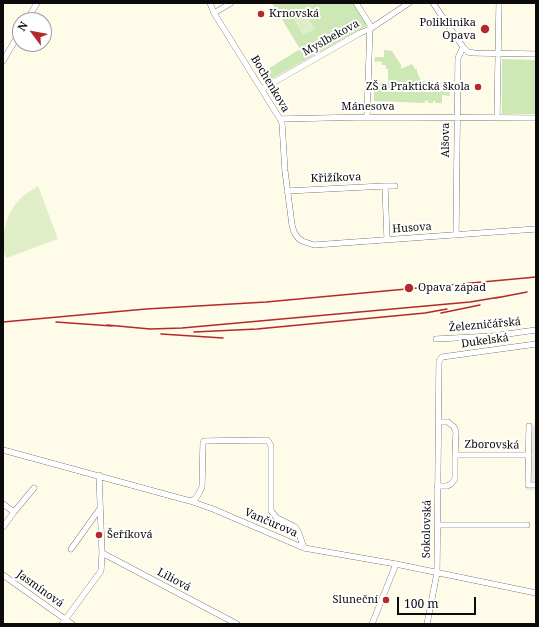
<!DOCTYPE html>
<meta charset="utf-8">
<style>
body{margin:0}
#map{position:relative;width:539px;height:627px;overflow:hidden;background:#fefbe9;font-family:"Noto Serif",serif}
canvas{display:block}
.frame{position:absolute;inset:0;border:4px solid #0b0b0b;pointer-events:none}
.north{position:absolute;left:12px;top:12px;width:40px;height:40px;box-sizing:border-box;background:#fff;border:1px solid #9d9d9d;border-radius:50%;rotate:302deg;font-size:11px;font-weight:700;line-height:16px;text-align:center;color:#0b0b0b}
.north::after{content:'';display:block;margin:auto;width:14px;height:18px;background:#b5282b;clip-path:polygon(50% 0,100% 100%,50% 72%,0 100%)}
.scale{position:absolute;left:397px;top:597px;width:79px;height:18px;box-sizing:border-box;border:2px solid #0b0b0b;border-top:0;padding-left:5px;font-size:12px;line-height:14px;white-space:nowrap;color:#0b0b0b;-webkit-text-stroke:3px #fff;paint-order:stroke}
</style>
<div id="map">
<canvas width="539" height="627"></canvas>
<div class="frame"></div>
<div class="north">N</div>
<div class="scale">100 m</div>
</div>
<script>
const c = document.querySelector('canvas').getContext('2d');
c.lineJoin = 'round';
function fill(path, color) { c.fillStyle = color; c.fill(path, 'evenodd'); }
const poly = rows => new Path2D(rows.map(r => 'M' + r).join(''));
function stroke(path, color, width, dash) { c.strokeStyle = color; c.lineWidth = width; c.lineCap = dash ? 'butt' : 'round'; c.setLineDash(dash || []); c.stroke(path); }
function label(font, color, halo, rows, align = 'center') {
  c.font = font + ' "Noto Serif",serif'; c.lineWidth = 4; c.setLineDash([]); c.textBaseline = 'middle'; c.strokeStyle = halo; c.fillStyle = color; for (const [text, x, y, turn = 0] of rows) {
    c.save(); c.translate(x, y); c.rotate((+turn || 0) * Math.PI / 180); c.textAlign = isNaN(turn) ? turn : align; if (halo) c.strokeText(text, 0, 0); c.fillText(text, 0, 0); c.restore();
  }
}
fill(poly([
 [272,3,354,3,368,25,266,82,260,74,300,49],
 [384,50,392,51,401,65,401,69,412,64,415,69,417,69,417,72,421,81,445,84,445,92,449,92,450,96,442,95,442,105,441,103,436,103,435,101,433,101,433,103,428,103,428,101,425,101,425,103,374,101,374,89,380,88,380,86,374,85,375,83,388,83,388,69,386,69,386,65,382,65,382,63,380,61,374,62,375,57,384,57],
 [502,59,536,60,536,114,502,114]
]), '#cde7b5');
fill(poly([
 [304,11,315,29,303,35,293,18],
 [38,186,58,239,6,258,3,247,3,236,6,223,10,213,16,203,23,196]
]), '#dfeec6');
fill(poly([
 [527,425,536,425,536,490,526,490]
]), '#ece8da');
const street = poly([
 [210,3,214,13,280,119,282,123,285,171,292,225,294,232,298,238,302,241,314,245,536,229],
 [356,3,370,25,367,117],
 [433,3,463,47,468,52,474,53,536,54],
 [214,13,231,3],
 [27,20,37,3],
 [3,61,20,32],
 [262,89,360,33,370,29,409,3],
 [497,118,499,3],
 [280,119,367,117,536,118],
 [385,186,395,186],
 [287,191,385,186,387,239],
 [456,235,458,58,463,47],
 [436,339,493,336,536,330],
 [529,426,528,485,536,485],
 [3,450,190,501,213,509,304,548,396,564,536,593],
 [455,455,529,455],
 [437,486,447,486,451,484,455,479,455,455,456,432,454,427,448,422,438,422],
 [190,501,195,499,198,495,202,487,203,443,204,441,267,440,269,442,271,446,271,511,277,518,295,527,298,531,304,548],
 [3,504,14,512,3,527],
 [14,512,34,488],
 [437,525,527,525],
 [71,549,99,510],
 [102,553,237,624],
 [3,575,72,624],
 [62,624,101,571,102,553,99,475],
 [372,624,396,564],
 [427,624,437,573,439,361,442,357,536,344]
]);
stroke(street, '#3e3e3e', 6);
stroke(street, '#fff', 5.5);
stroke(poly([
 [496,298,527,292],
 [441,313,480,305],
 [3,322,146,309,266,302,536,277],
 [56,322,112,326],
 [107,325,150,329,182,328,470,302,500,297],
 [194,332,257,329,425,313,447,309],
 [161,334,223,338]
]), '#b5282b', 1.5);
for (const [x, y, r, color] of [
 [261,14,4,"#b5282b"],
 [485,29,5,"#b5282b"],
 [478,87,4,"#b5282b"],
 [409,288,5,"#b5282b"],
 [99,535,4,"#b5282b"],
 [386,600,4,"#b5282b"]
]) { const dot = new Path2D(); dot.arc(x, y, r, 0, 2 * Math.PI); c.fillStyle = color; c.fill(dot); stroke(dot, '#fff', 1.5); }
label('11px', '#0b0b0b', '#fff', [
 ["Krnovská",269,14],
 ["Poliklinika",476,23,"right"],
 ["Opava",476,36,"right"],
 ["ZŠ a Praktická škola",470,87,"right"],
 ["Opava západ",418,288],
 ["Šeříková",107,535],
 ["Sluneční",378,600,"right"]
], 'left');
label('11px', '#0b0b0b', '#fff', [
 ["Myslbekova",331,38,-29],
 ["Bochenkova",270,84,59],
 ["Mánesova",368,107],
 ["Alšova",446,140,-90],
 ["Křižíkova",336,178,-2],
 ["Husova",412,228,-4],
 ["Železničářská",485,325,-5],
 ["Dukelská",485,341,-8],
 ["Zborovská",492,445,1],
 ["Vančurova",271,523,23],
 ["Sokolovská",427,529,-89],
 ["Liliová",174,580,28],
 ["Jasmínová",40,589,36]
]);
</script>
